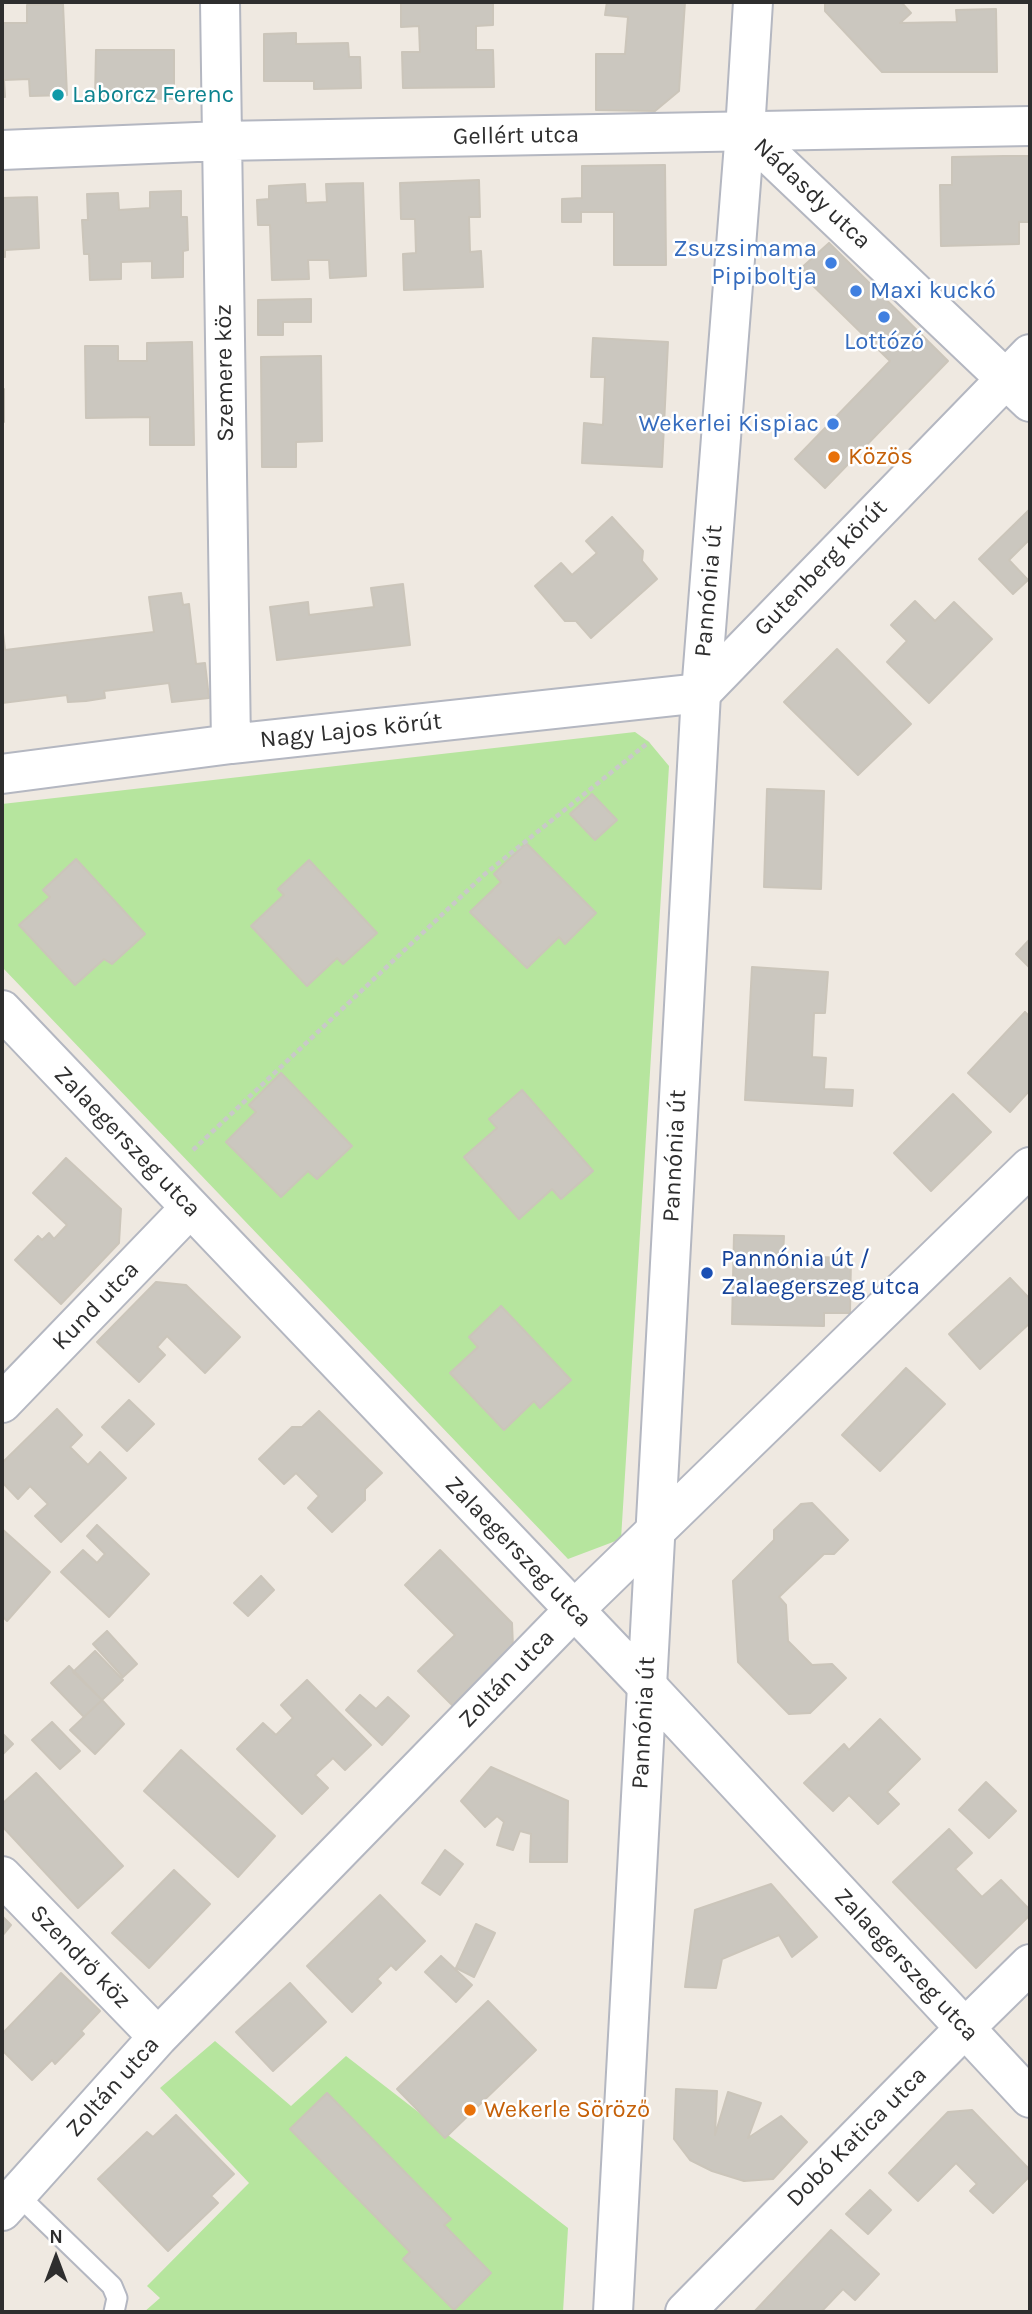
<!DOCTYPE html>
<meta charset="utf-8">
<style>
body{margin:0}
#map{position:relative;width:1032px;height:2314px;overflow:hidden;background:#efe9e1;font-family:Karla,sans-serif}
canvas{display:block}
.frame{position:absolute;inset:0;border:4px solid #2e2e2e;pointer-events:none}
.north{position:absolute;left:21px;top:2223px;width:70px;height:70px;-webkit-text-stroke:5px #fff;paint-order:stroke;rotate:0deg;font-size:19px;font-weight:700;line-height:28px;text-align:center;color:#2e2e2e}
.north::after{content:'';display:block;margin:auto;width:24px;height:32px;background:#2e2e2e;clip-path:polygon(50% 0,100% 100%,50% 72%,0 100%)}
</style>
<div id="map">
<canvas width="1032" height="2314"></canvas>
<div class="frame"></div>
<div class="north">N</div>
</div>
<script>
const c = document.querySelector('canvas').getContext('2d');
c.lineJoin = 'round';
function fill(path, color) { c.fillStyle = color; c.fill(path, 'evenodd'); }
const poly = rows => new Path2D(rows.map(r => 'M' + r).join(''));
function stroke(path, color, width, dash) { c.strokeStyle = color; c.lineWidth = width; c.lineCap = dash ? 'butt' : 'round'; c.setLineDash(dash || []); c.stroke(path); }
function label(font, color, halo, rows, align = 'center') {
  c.font = font + ' Karla,sans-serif'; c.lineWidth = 5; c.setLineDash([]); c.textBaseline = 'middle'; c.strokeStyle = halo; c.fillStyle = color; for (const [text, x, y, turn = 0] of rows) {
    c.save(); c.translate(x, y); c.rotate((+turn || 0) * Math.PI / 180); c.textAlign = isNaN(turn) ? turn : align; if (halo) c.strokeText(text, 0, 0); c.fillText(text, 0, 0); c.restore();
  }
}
fill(poly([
 [635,732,649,742,669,766,621,1539,568,1559,2,967,2,804],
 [215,2041,291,2106,346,2056,568,2228,563,2312,144,2312,160,2298,147,2286,249,2183,160,2088]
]), '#b6e59e');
const building = poly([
 [401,2,493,2,493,25,476,26,476,50,493,50,494,87,403,88,402,52,420,52,419,26,401,27,401,2],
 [607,2,685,2,679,91,655,111,596,110,596,54,625,54,628,17,605,15,607,2],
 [825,2,901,2,911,13,900,23,957,22,956,10,996,9,997,72,882,72,825,11,825,2],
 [63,4,67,95,30,96,29,79,4,80,5,97,2,97,2,7,2,23,27,23,27,5,63,4],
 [296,33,296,44,348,43,349,57,360,57,361,88,314,89,314,81,264,81,264,34,296,33],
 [96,50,174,50,174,99,95,98,96,50],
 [1004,156,1030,156,1030,222,1019,222,1019,244,941,246,940,185,952,185,952,157,1004,156],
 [665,165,666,265,614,265,614,212,581,212,581,222,562,222,562,199,582,198,582,166,665,165],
 [479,180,480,217,469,217,470,252,481,251,483,287,404,290,403,254,416,253,415,219,401,219,400,183,479,180],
 [363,183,366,276,330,278,329,260,308,260,309,279,272,280,270,225,258,225,257,200,269,199,269,186,305,184,306,203,327,202,326,184,363,183],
 [181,191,181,217,187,217,188,250,183,251,183,277,152,278,152,261,121,262,121,279,90,280,89,254,84,254,82,220,88,220,87,194,118,193,119,210,150,208,150,192,181,191],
 [37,197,39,248,5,250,5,257,2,257,2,198,37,197],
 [829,243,948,361,825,488,795,459,890,361,798,271,829,243],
 [311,299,311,322,283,322,283,335,258,335,258,300,311,299],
 [593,338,668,342,662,467,582,463,584,423,603,425,605,377,591,377,593,338],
 [192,342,194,445,150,445,150,417,86,418,85,346,118,346,118,361,147,361,147,343,192,342],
 [321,356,322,441,296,442,296,467,262,467,261,357,321,356],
 [2,389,4,389,4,422,2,422,2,389],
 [1030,509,1030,539,1009,560,1028,580,1013,594,979,559,1030,509],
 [612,517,643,551,642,561,657,579,591,638,576,621,565,621,535,586,561,563,572,575,597,553,586,541,612,517],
 [403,584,410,645,277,660,270,607,308,602,309,615,374,607,371,588,403,584],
 [181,593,183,605,189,604,196,664,205,663,209,698,172,702,169,683,104,691,105,698,86,701,68,702,67,695,2,703,2,624,5,650,154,632,149,597,181,593],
 [915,601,935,621,954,602,992,639,929,703,887,662,907,641,891,625,915,601],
 [837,649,911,724,858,775,784,702,837,649],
 [767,789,824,791,821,889,764,887,767,789],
 [592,794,617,820,595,840,570,814,592,794],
 [526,843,596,913,565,944,559,937,527,968,470,912,501,882,494,874,526,843],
 [76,859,145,934,112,964,104,959,75,985,19,925,50,897,43,890,76,859],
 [309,860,377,933,343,964,337,958,307,986,251,926,284,895,278,889,309,860],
 [1030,939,1030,968,1016,954,1030,939],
 [752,967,828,972,825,1013,814,1013,812,1057,826,1058,824,1089,853,1090,852,1106,745,1100,752,967],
 [1025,1012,1030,1017,1030,1090,1010,1112,968,1073,1025,1012],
 [281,1073,352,1146,317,1179,308,1171,281,1197,226,1142,256,1112,249,1105,281,1073],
 [522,1090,593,1171,561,1199,552,1189,519,1219,464,1157,497,1128,489,1119,522,1090],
 [953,1094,991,1132,931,1191,894,1153,953,1094],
 [66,1158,121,1209,119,1243,61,1304,15,1260,38,1236,42,1240,49,1233,54,1239,67,1225,33,1193,66,1158],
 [734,1235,784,1236,783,1256,851,1258,850,1313,824,1313,824,1326,732,1324,734,1235],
 [1010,1278,1030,1299,1030,1323,980,1369,949,1334,1010,1278],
 [156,1282,186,1285,240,1337,205,1373,167,1336,157,1347,165,1355,139,1382,97,1342,156,1282],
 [501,1306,571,1380,540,1408,534,1401,504,1430,450,1373,478,1347,469,1337,501,1306],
 [906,1368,945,1404,880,1471,842,1435,906,1368],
 [129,1400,154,1424,127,1451,102,1427,129,1400],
 [57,1409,82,1435,70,1447,88,1465,100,1452,126,1478,61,1542,35,1516,48,1504,30,1486,18,1499,2,1482,2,1463,57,1409],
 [319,1411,382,1473,365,1489,365,1500,332,1532,308,1508,319,1496,296,1473,284,1484,259,1459,292,1427,302,1427,319,1411],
 [812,1503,848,1540,834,1554,824,1554,779,1597,786,1605,788,1641,812,1665,832,1664,846,1678,810,1713,789,1714,738,1662,733,1581,774,1540,774,1530,801,1504,812,1503],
 [97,1525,149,1574,109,1617,61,1572,83,1550,97,1563,105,1554,87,1536,97,1525],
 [2,1529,50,1572,7,1621,2,1616,2,1529],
 [440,1550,512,1623,513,1647,453,1706,418,1671,455,1635,405,1585,440,1550],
 [261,1576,274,1590,248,1616,234,1603,261,1576],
 [107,1631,137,1664,123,1677,93,1644,107,1631],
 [95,1651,123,1680,102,1700,73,1672,95,1651],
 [69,1666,102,1700,84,1717,51,1683,69,1666],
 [307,1680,371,1745,345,1770,333,1758,315,1775,328,1788,302,1814,237,1749,263,1723,276,1735,293,1718,281,1705,307,1680],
 [360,1695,376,1709,388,1697,409,1716,382,1745,346,1710,360,1695],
 [102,1700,124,1724,95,1754,70,1730,102,1700],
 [880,1719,920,1759,887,1792,899,1804,878,1824,849,1795,833,1811,804,1783,844,1744,849,1750,880,1719],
 [52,1722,80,1751,60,1769,32,1740,52,1722],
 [2,1733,13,1744,2,1755,2,1733],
 [181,1750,275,1836,238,1877,144,1791,181,1750],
 [491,1767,568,1801,567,1862,530,1862,531,1834,520,1831,513,1850,497,1845,504,1822,497,1816,485,1827,461,1801,491,1767],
 [36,1773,123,1866,78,1908,2,1826,2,1804,36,1773],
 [986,1782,1016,1811,989,1838,959,1810,986,1782],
 [949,1829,972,1853,955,1869,982,1897,1001,1880,1030,1910,1030,1915,976,1968,893,1882,949,1829],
 [445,1850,463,1864,440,1895,422,1883,445,1850],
 [174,1870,210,1904,149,1968,112,1933,174,1870],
 [771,1884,817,1937,792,1957,779,1935,722,1959,716,1988,685,1987,695,1910,771,1884],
 [380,1895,425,1941,396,1970,391,1965,377,1979,381,1983,352,2012,307,1966,380,1895],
 [2,1916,11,1925,2,1936,2,1916],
 [476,1924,495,1933,474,1977,456,1968,476,1924],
 [441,1956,472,1985,456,2002,425,1972,441,1956],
 [61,1973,100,2011,81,2031,84,2034,55,2064,52,2060,32,2080,2,2050,2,2034,61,1973],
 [290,1983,326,2022,273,2071,236,2032,290,1983],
 [488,2001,536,2050,445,2138,397,2089,488,2001],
 [676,2089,717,2091,715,2135,728,2092,761,2103,748,2138,781,2116,807,2142,773,2179,744,2181,712,2171,690,2160,674,2139,676,2089],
 [327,2093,451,2219,444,2225,491,2273,454,2310,403,2259,410,2252,290,2129,327,2093],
 [972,2110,1030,2170,1030,2176,993,2213,970,2191,977,2184,956,2163,918,2201,889,2173,948,2112,972,2110],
 [176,2115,234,2174,211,2196,218,2203,168,2251,98,2179,147,2132,153,2137,176,2115],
 [870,2190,891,2210,868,2234,846,2214,870,2190],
 [831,2230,879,2274,855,2300,843,2289,821,2312,754,2312,831,2230]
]);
fill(building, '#cbc7bf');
stroke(building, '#cbc5ba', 2);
const lane = poly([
 [17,2194,112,2286,117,2298,114,2312]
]);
const street = poly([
 [220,2,231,744],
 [2,150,221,141,1030,126],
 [2,774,231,744,701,693,1030,354],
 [2,1403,190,1208],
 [647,1686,1030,2098],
 [2,1876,158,2037],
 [2,2211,158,2037,574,1610,1030,1167],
 [613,2312,647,1686],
 [685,2312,965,2028,1030,1964]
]);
const secondary = poly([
 [745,131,1030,402],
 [2,1010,647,1686],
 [647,1686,701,693,745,131,753,2]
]);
stroke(lane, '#b4b7c1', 23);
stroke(street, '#b4b7c1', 42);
stroke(secondary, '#b4b7c1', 42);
stroke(poly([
 [193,1150,485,874,649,742]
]), '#c9c9c9', 4.5, [5, 3.5]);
stroke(lane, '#fff', 19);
stroke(street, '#fff', 38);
stroke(secondary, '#fff', 38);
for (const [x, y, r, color] of [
 [58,95,7,"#0f9aa8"],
 [831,263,7,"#3f7fe0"],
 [856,291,7,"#3f7fe0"],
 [884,317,7,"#3f7fe0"],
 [833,424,7,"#3f7fe0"],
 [834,457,7,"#e8710a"],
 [707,1273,7,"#1a4fb4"],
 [470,2110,7,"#e8710a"]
]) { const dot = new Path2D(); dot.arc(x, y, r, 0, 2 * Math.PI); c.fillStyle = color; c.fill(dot); stroke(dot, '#fff', 2.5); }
label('24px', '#0d838f', '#fff', [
 ["Laborcz Ferenc",72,95]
], 'left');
label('24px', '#2e2e2e', '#fff', [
 ["Gellért utca",516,136,-1],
 ["Nádasdy utca",812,194,43],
 ["Szemere köz",225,373,-91],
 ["Gutenberg körút",821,568,-46],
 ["Pannónia út",709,591,-85],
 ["Nagy Lajos körút",351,731,-6],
 ["Zalaegerszeg utca",127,1142,46],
 ["Pannónia út",675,1156,-87],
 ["Kund utca",96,1306,-46],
 ["Zalaegerszeg utca",518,1552,46],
 ["Zoltán utca",507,1679,-46],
 ["Pannónia út",644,1723,-87],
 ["Szendrő köz",80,1957,46],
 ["Zalaegerszeg utca",906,1965,47],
 ["Zoltán utca",113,2087,-48],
 ["Dobó Katica utca",857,2137,-45]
]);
label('24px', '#366cbe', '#fff', [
 ["Zsuzsimama",817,249],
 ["Pipiboltja",817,277],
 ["Maxi kuckó",870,291,"left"],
 ["Lottózó",884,342,"center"],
 ["Wekerlei Kispiac",819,424]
], 'right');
label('24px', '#c56008', '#fff', [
 ["Közös",848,457],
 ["Wekerle Söröző",484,2110]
], 'left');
label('24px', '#164399', '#fff', [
 ["Pannónia út /",721,1259],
 ["Zalaegerszeg utca",721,1287]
], 'left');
</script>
